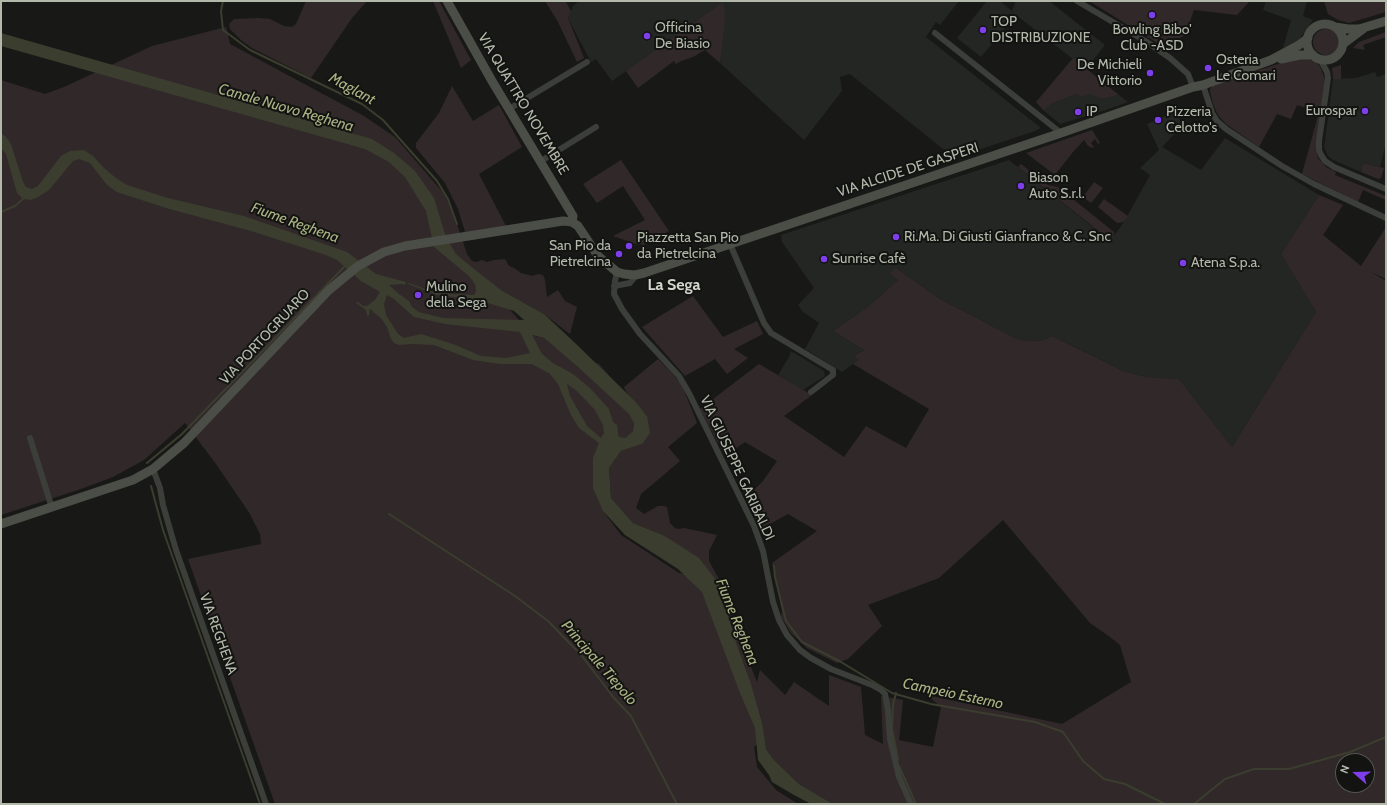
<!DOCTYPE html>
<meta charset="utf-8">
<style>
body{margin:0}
#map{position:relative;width:1387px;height:805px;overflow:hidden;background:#181917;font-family:Cabin,sans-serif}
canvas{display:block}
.frame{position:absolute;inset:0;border:2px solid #b3b9aa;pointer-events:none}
.north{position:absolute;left:1335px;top:753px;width:40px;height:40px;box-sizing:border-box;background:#131412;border:1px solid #53564f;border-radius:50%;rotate:290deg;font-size:11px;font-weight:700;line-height:16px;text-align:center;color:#b3b9aa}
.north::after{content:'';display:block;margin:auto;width:14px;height:18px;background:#7e3eeb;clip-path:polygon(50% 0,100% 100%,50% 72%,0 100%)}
</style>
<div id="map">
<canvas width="1387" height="805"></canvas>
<div class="frame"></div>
<div class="north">N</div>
</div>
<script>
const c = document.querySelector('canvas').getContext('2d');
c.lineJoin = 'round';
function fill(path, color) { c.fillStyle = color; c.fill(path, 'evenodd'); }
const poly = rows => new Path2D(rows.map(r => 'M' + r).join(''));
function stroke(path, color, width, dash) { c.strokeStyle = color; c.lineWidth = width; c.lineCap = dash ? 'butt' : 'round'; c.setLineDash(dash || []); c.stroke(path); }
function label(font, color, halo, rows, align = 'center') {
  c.font = font + ' Cabin,sans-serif'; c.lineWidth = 4; c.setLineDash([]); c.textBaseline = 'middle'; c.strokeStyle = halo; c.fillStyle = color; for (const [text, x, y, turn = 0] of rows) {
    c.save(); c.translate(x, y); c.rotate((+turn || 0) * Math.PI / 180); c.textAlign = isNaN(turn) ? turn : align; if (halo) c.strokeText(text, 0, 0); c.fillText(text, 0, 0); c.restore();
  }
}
fill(poly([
 [579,1,959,1,940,25,936,22,926,37,1041,128,1035,131,954,158,850,74,840,77,842,91,804,140,720,63,721,49,665,44,612,81,596,59,591,62,568,18,573,6],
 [987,1,1000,1,1012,11,1015,3,1015,1,1049,1,1105,45,1086,69,1016,15,981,57,957,38],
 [1266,1,1307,1,1303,16,1313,20,1298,41,1283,48,1291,20,1263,10],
 [1375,72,1377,77,1386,74,1386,143,1380,167,1363,163,1361,172,1333,160,1328,156,1324,147,1325,141,1333,79,1356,78],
 [1090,93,1102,99,1119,95,1128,102,1106,110,1060,124,1044,111,1051,104,1076,94,1081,97],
 [1176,111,1182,126,1162,147,1201,170,1225,138,1319,195,1281,254,1316,312,1232,447,1179,379,1146,377,1123,371,1052,336,1041,341,1019,340,940,299,896,268,898,280,869,306,833,331,864,350,854,356,858,360,842,372,805,349,819,323,803,312,798,305,814,288,782,242,781,235,1009,160,1110,241,1124,222,1150,175,1140,168,1159,150,1147,124],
 [791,351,824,371,825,376,803,390,778,375,789,357]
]), '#242624');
fill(poly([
 [306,1,367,1,352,18,311,78,252,48,241,40,230,29,229,24,234,19,259,18,270,19,284,26,292,27,296,24],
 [433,1,439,1,471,60,461,68],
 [545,1,567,1,566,2,571,11,568,18,584,58,577,62,558,22],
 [1089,1,1250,1,1237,15,1194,10,1185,35,1173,42,1167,49],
 [1324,1,1386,1,1386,12,1349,23,1338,20,1328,14],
 [722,3,724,6,725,20,720,63,705,50,693,57,681,61,676,64,674,61,638,88,626,71],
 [226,27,230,44,364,116,395,137,446,196,457,224,467,254,472,261,476,262,482,260,487,262,494,260,505,259,509,266,514,268,521,273,532,276,538,274,543,275,545,280,547,297,558,290,565,301,577,307,570,334,544,314,501,290,487,280,510,310,534,336,544,338,556,348,599,364,619,387,634,423,633,431,625,438,619,438,618,429,605,461,603,511,621,535,679,573,706,579,750,681,737,645,719,584,663,535,633,523,611,498,609,468,621,451,642,444,647,416,636,402,627,393,624,387,658,359,672,373,682,385,697,423,668,447,680,461,641,494,636,508,644,514,658,506,664,506,667,507,670,523,675,528,678,529,684,528,717,535,709,551,709,561,720,581,737,632,757,682,760,670,785,695,794,682,829,706,829,675,861,687,865,735,883,744,881,696,903,700,899,740,933,747,941,707,927,695,1062,724,1131,682,1120,645,1110,637,1090,623,1003,520,939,578,868,605,882,626,848,659,837,663,807,648,791,633,781,617,782,611,772,563,817,531,788,514,761,529,742,488,751,493,763,481,777,461,745,442,725,456,700,409,759,364,812,395,784,416,844,457,866,426,906,448,929,409,853,364,858,360,854,356,864,350,833,331,869,306,898,280,890,273,896,268,940,299,1019,340,1041,341,1052,336,1123,371,1146,377,1179,379,1232,447,1316,312,1281,254,1319,195,1343,205,1323,235,1361,266,1386,227,1386,279,1371,272,1386,281,1386,804,833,804,799,784,774,760,766,749,764,738,754,747,757,767,776,790,798,804,275,804,188,559,261,544,260,534,250,514,216,464,185,423,144,460,113,477,78,490,1,515,1,80,45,94,64,87,152,46],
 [1343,761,1367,761,1367,785,1343,785],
 '1313 42a13 13 0 1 1 26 0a13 13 0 1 1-26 0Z',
 [1386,32,1386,37,1363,45,1365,50,1353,48,1359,42],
 [1073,58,1119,95,1102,99,1090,94,1081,97,1076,94,1051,104,1044,111,1036,102],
 [1298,59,1308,59,1314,61,1320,66,1325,80,1316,147,1318,158,1326,167,1336,172,1335,175,1386,196,1386,200,1363,190,1358,202,1302,174,1319,112,1297,105,1291,119,1277,114,1259,147,1226,124,1218,115,1213,104,1210,91,1210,89,1213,85,1284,62],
 [1341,65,1341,79,1333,79,1332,68],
 [452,86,473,121,499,105,522,147,479,174,506,226,465,232,458,209,445,183,416,148,416,143,439,113],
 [1092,130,1100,143,1098,144,1095,139,1091,143,1094,147,1093,148,1088,146,1084,140,1073,152,1055,175,1026,153],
 [621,160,669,231,644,245,636,244,613,236,645,220,623,186,597,203,583,184],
 [1363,163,1384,168,1381,178,1378,179,1361,172],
 [1021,164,1048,185,1058,187,1114,232,1114,235,1111,241,1018,167],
 [1094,182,1103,188,1091,203,1083,197],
 [1104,199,1128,216,1124,222,1117,223,1098,207],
 [693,296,723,337,757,321,763,334,734,349,748,358,727,374,715,359,685,376,642,327]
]), '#31282a');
fill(poly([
 [1,33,372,139,394,153,415,171,434,198,444,231,451,246,456,254,474,269,501,290,544,314,574,342,636,402,647,416,650,433,642,444,621,451,609,468,611,498,633,523,663,535,699,558,719,584,737,645,750,681,762,723,766,749,774,760,799,784,833,804,811,804,794,795,772,782,769,775,758,760,755,728,740,693,702,592,678,569,625,535,603,511,593,488,593,458,599,443,579,428,571,415,558,384,550,374,532,364,500,364,473,360,434,345,413,344,399,345,394,343,391,339,387,327,381,318,373,312,372,310,370,309,369,315,367,316,366,310,355,302,358,302,363,306,367,306,375,300,380,292,361,281,337,260,326,255,251,231,166,208,117,192,107,185,90,163,79,159,73,161,49,190,38,197,31,200,23,199,17,193,6,154,1,148,1,133,6,137,11,144,23,182,26,187,32,189,38,186,61,156,70,151,84,150,93,156,105,169,116,178,127,185,168,198,244,216,347,252,376,274,406,282,405,285,402,284,389,285,399,294,409,301,412,307,419,312,443,318,524,320,514,311,478,300,437,295,408,284,409,283,436,293,452,294,474,295,476,291,475,284,469,276,434,247,426,211,405,177,389,162,365,149,1,46],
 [387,295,394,299,414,317,445,324,520,332,530,353,506,358,481,356,453,344,421,334,404,338,398,334,386,315,384,304],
 [532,335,544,338,577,366,629,414,634,423,633,431,625,438,619,437,617,425,613,422,609,409,590,388,573,374,553,363,542,354],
 [567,384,577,391,595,410,603,425,604,433,601,438,587,426,570,396]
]), '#3b3d2e');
stroke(poly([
 [223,1,221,11,223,30,250,50,362,104,383,120,437,181,448,199,457,224],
 [1,212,15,206,24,198],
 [147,463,182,434,346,265],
 [151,486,163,530,260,804],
 [389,514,515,596,548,621,582,656,614,698,631,716,677,804],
 [774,566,775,577,786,621,802,642,841,662,892,693,931,704,1035,722,1063,732,1083,761,1104,779,1125,784,1165,804],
 [896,693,893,705,892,729,898,759],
 [899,766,916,804],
 [1194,804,1225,779,1254,769,1289,769,1350,752,1386,737]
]), '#3b3d2e', 2);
stroke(poly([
 [1077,1,1147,42,1170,58,1188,74,1193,87],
 [935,33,1061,133],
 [1320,59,1327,72,1328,78,1319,141,1319,150,1321,155,1325,161,1334,167,1386,189],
 [1203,85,1212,113,1217,121,1226,129,1282,166,1314,184,1386,218],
 [509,109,587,62],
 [541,161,596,127],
 [730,244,764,323,771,333,833,370,833,375,811,392],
 [617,272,615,281,614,294,622,309,640,334,679,376,689,393,754,526,763,551,773,602,779,620,787,635,800,650,811,658,831,669,872,685,881,690,885,694,888,710,890,739,899,777,911,804],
 [614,286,630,283,634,278,635,275],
 [30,438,52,508],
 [153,469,160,488,163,505,176,550,266,804]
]), '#3b3e39', 6);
stroke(poly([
 [447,1,492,81,573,216,572,222],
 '1307 42a18 18 0 1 1 36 0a18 18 0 1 1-36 0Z',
 [1335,27,1348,29,1359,29,1386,21],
 [1343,44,1363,29],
 [1281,59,1300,55,1313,55],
 [1,524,133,480,153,469,184,443,329,290,358,266,384,252,405,246,563,221,572,222,578,226,598,256,617,272,624,274,635,275,644,273,1061,133,1193,87,1203,85,1271,60,1299,45,1308,38]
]), '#4b4e47', 9);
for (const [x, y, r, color] of [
 [1152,15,4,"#7e3eeb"],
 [983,30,4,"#7e3eeb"],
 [647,36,4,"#7e3eeb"],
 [1208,68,4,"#7e3eeb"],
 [1150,73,4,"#7e3eeb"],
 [1365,111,4,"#7e3eeb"],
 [1078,112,4,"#7e3eeb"],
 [1158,120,4,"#7e3eeb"],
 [1021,186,4,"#7e3eeb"],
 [896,237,4,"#7e3eeb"],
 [629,246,4,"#7e3eeb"],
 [619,254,4,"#7e3eeb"],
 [824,259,4,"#7e3eeb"],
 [1183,263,4,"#7e3eeb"],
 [418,295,4,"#7e3eeb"]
]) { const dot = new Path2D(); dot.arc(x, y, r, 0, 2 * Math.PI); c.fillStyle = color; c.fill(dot); stroke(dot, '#131412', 1.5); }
label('14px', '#b3b9aa', '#131412', [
 ["TOP",991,22],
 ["DISTRIBUZIONE",991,38],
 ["Officina",655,28],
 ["De Biasio",655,44],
 ["Bowling Bibo'",1152,30,"center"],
 ["Club -ASD",1152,46,"center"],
 ["Osteria",1216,60],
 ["Le Comari",1216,76],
 ["De Michieli",1142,65,"right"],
 ["Vittorio",1142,81,"right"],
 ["Eurospar",1357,111,"right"],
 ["IP",1086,112],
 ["Pizzeria",1166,112],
 ["Celotto's",1166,128],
 ["Biason",1029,178],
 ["Auto S.r.l.",1029,194],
 ["Ri.Ma. Di Giusti Gianfranco & C. Snc",904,237],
 ["Piazzetta San Pio",637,238],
 ["da Pietrelcina",637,254],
 ["San Pio da",611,246,"right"],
 ["Pietrelcina",611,262,"right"],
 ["Sunrise Cafè",832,259],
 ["Atena S.p.a.",1191,263],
 ["Mulino",426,287],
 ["della Sega",426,303]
], 'left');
label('14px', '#b3b9aa', '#131412', [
 ["VIA QUATTRO NOVEMBRE",523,104,59],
 ["VIA ALCIDE DE GASPERI",908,170,-18],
 ["VIA PORTOGRUARO",265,337,-47],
 ["VIA GIUSEPPE GARIBALDI",737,468,65],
 ["VIA REGHENA",218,634,70]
]);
label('italic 15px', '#aab283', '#131412', [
 ["Maglant",352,89,29],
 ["Canale Nuovo Reghena",286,108,16],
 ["Fiume Reghena",295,223,20],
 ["Fiume Reghena",737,622,68],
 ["Principale Tiepolo",599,663,49],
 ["Campeio Esterno",953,694,12]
]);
label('bold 16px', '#d1d5cb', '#131412', [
 ["La Sega",674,285]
]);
</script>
